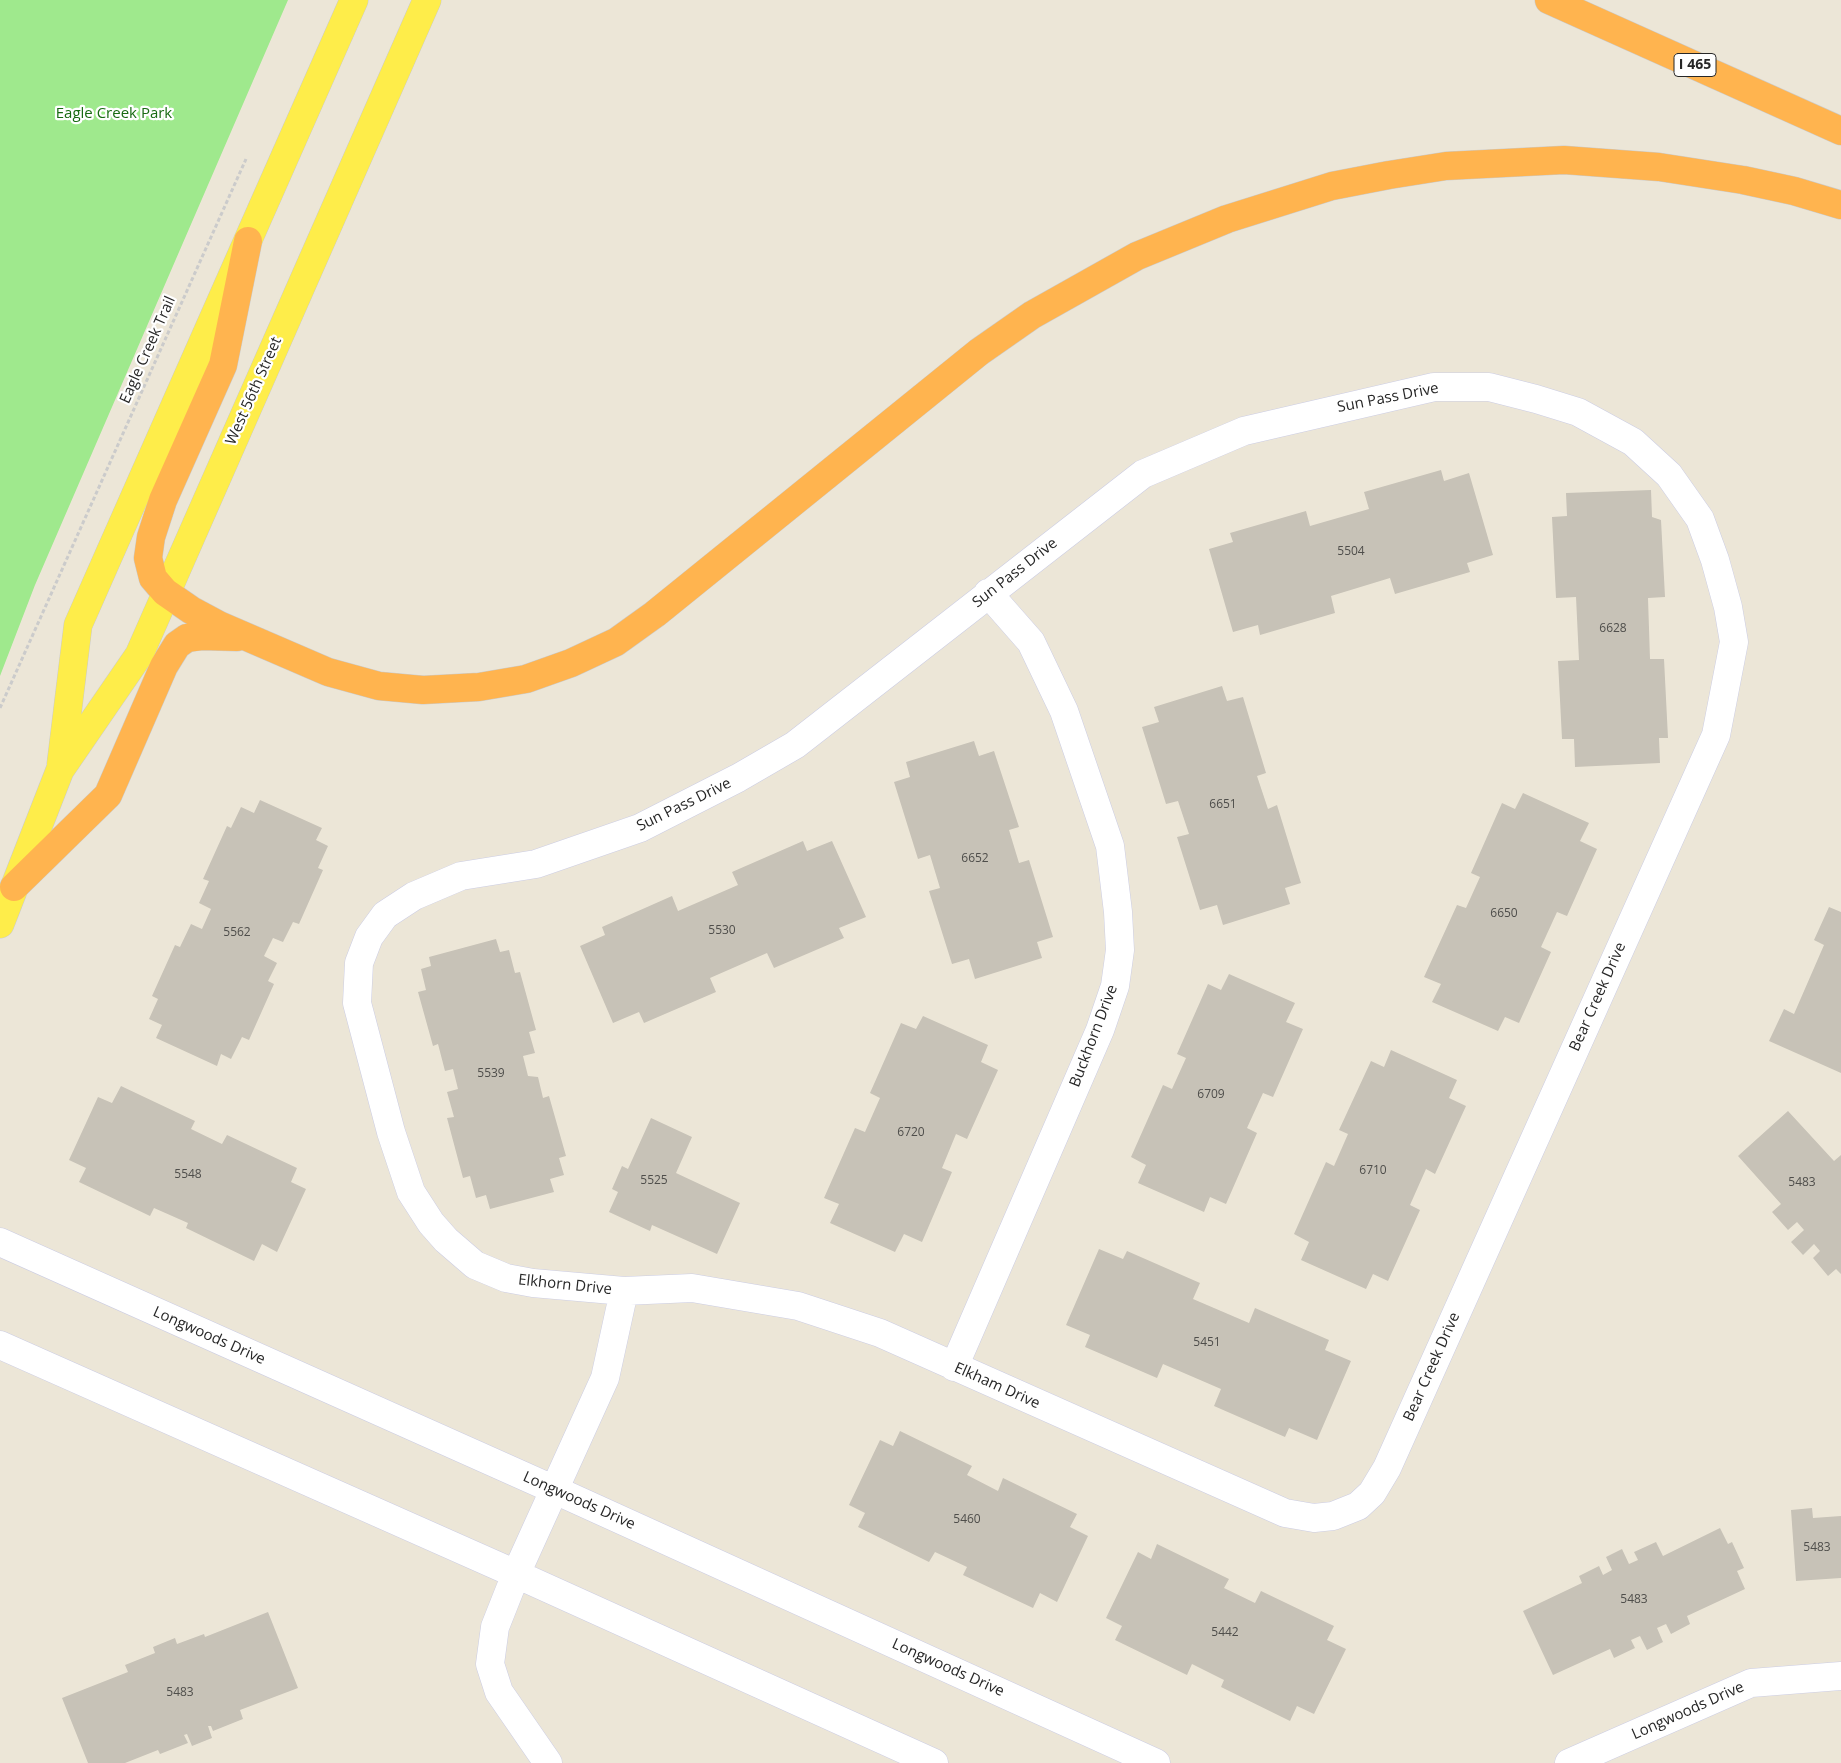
<!DOCTYPE html>
<style>
body{margin:0}
canvas{display:block;background:#ece6d7}
</style>
<canvas width="1841" height="1763"></canvas>
<script>
const c = document.querySelector('canvas').getContext('2d');
c.lineJoin = 'round';
function fill(path, color) { c.fillStyle = color; c.fill(path, 'evenodd'); }
const poly = rows => new Path2D(rows.map(r => 'M' + r).join(''));
function stroke(path, color, width, dash) { c.strokeStyle = color; c.lineWidth = width; c.lineCap = dash ? 'butt' : 'round'; c.setLineDash(dash || []); c.stroke(path); }
function label(font, color, halo, rows, align = 'center') {
  c.font = font + ' "Open Sans",sans-serif'; c.lineWidth = 4.5; c.setLineDash([]); c.textBaseline = 'middle'; c.strokeStyle = halo; c.fillStyle = color; for (const [text, x, y, turn = 0] of rows) {
    c.save(); c.translate(x, y); c.rotate((+turn || 0) * Math.PI / 180); c.textAlign = isNaN(turn) ? turn : align; if (halo) c.strokeText(text, 0, 0); c.fillText(text, 0, 0); c.restore();
  }
}
fill(poly([
 [0,0,288,0,35,585,0,676]
]), '#9fe98d');
fill(poly([
 [1441,470,1444,481,1469,473,1493,555,1467,563,1470,572,1395,594,1390,578,1331,596,1335,613,1260,635,1258,625,1233,632,1209,549,1233,542,1230,533,1306,511,1310,526,1369,509,1364,492],
 [1651,490,1652,517,1661,520,1665,597,1648,598,1650,659,1664,659,1668,738,1659,738,1660,763,1575,767,1574,739,1562,739,1558,661,1579,660,1576,597,1556,598,1552,517,1567,516,1566,493],
 [1222,686,1227,701,1243,697,1266,773,1257,776,1268,809,1277,805,1301,883,1285,888,1290,904,1223,925,1217,905,1200,910,1177,837,1189,834,1178,801,1166,804,1142,727,1159,722,1154,707],
 [974,741,979,756,994,751,1019,827,1009,830,1019,863,1029,860,1053,937,1037,942,1042,958,975,979,969,959,952,964,929,891,940,888,930,855,918,859,894,782,910,777,906,762],
 [1523,793,1589,823,1580,841,1597,849,1567,916,1557,912,1541,947,1551,952,1519,1023,1505,1017,1498,1031,1432,1002,1441,984,1424,977,1457,905,1466,908,1480,877,1471,873,1502,803,1515,809],
 [260,800,322,828,316,840,328,846,318,868,323,870,299,924,293,922,283,942,273,938,264,956,277,963,268,981,274,984,249,1040,242,1037,231,1059,221,1054,217,1066,156,1038,162,1025,149,1019,158,999,152,996,175,945,180,947,191,924,202,929,211,909,199,903,209,881,203,879,227,826,231,828,241,807,254,813],
 [803,841,807,851,832,841,866,917,839,928,844,938,774,968,767,953,710,978,716,992,644,1023,639,1012,613,1023,580,946,605,935,602,927,672,896,678,911,738,885,732,872],
 [1829,907,1841,912,1841,1073,1769,1041,1784,1009,1794,1014,1824,945,1814,940],
 [496,939,500,952,509,950,515,973,520,972,536,1030,529,1032,535,1053,523,1056,528,1076,538,1077,543,1098,549,1096,566,1156,559,1158,564,1175,550,1179,554,1192,490,1209,486,1195,476,1198,470,1176,463,1178,447,1118,454,1117,447,1092,458,1089,453,1069,445,1071,438,1044,433,1046,418,992,426,990,421,969,431,966,429,957],
 [1229,974,1295,1003,1286,1022,1303,1029,1273,1097,1263,1093,1247,1128,1257,1133,1226,1204,1210,1197,1204,1212,1138,1183,1146,1165,1131,1157,1163,1085,1172,1089,1186,1058,1177,1054,1208,984,1221,990],
 [923,1016,988,1045,981,1062,998,1070,967,1139,956,1134,942,1168,952,1172,922,1242,904,1234,895,1252,830,1223,839,1204,824,1198,855,1128,865,1132,880,1098,870,1093,901,1023,916,1029],
 [1391,1050,1457,1080,1449,1098,1466,1106,1435,1174,1426,1169,1410,1205,1420,1210,1388,1281,1373,1274,1366,1289,1301,1260,1309,1242,1294,1234,1326,1162,1334,1166,1348,1134,1339,1130,1371,1061,1384,1067],
 [121,1086,195,1121,191,1129,222,1144,227,1135,297,1168,291,1182,306,1189,277,1252,262,1244,254,1261,186,1228,188,1223,154,1208,150,1216,79,1182,86,1168,69,1160,98,1097,112,1103],
 [1788,1111,1834,1161,1841,1155,1841,1274,1836,1269,1828,1276,1813,1258,1820,1251,1814,1244,1803,1255,1791,1242,1804,1230,1797,1222,1788,1230,1772,1212,1781,1204,1738,1156],
 [651,1118,692,1137,676,1173,740,1203,717,1254,652,1225,650,1231,609,1212,618,1192,612,1189,622,1166,628,1169],
 [1099,1249,1123,1259,1127,1251,1200,1283,1193,1299,1249,1323,1255,1308,1329,1340,1325,1350,1351,1361,1317,1440,1289,1428,1285,1437,1214,1406,1221,1389,1163,1364,1157,1378,1085,1347,1090,1335,1066,1325],
 [900,1431,972,1466,967,1475,998,1491,1003,1478,1077,1514,1070,1527,1088,1536,1057,1602,1040,1593,1033,1608,963,1575,967,1567,935,1552,929,1562,858,1527,865,1513,849,1505,880,1440,893,1446],
 [1812,1508,1813,1518,1841,1516,1841,1578,1796,1581,1791,1510],
 [1720,1528,1728,1544,1732,1542,1744,1568,1737,1571,1745,1589,1687,1616,1690,1624,1671,1634,1666,1624,1657,1628,1663,1642,1647,1650,1640,1636,1631,1640,1635,1648,1614,1658,1610,1649,1553,1675,1523,1611,1582,1583,1579,1576,1599,1566,1603,1575,1612,1570,1606,1557,1622,1549,1629,1564,1638,1560,1634,1552,1656,1542,1663,1556],
 [1157,1544,1229,1579,1224,1588,1255,1603,1261,1591,1334,1626,1327,1640,1346,1649,1314,1714,1297,1706,1290,1721,1221,1687,1224,1680,1192,1664,1187,1675,1115,1640,1122,1626,1106,1618,1138,1552,1151,1559],
 [268,1612,298,1688,240,1710,243,1719,213,1731,211,1726,208,1726,212,1738,192,1746,187,1734,184,1735,188,1743,160,1754,158,1750,125,1763,88,1763,62,1698,128,1672,125,1665,155,1653,153,1647,175,1638,177,1644,204,1634,205,1637]
]), '#c7c2b7');
const minor = poly([
 [1434,387,1489,387,1536,399,1578,412,1633,442,1669,475,1700,519,1715,560,1728,607,1734,642,1716,735,1387,1468,1372,1493,1358,1506,1333,1516,1314,1518,1285,1513,880,1333,798,1306,692,1288,624,1291,533,1283,506,1278,475,1265,446,1240,431,1223,411,1192,391,1132,357,1003,359,963,369,937,385,915,414,896,461,876,536,864,640,828,738,778,795,745,1143,474,1244,431,1434,387],
 [0,1242,555,1490,1156,1763],
 [0,1345,516,1574,934,1763],
 [954,1367,1100,1030,1115,986,1120,950,1118,912,1110,846,1064,711,1031,642,988,593],
 [548,1763,499,1692,490,1664,495,1627,516,1574,605,1378,624,1291],
 [1569,1763,1751,1683,1841,1676]
]);
const major = poly([
 [61,764,78,625,354,0],
 [0,924,60,770,139,655,427,0]
]);
const highway = poly([
 [1549,0,1841,131],
 [248,241,223,365,163,500,151,537,148,558,153,578,165,592,191,610,219,625,328,672,379,686,423,690,479,687,526,679,571,663,616,642,655,614,979,352,1032,315,1137,256,1227,219,1332,186,1389,175,1446,166,1564,160,1659,167,1743,180,1794,191,1841,205],
 [14,887,108,795,164,666,177,645,187,638,202,636,237,637]
]);
stroke(minor, '#cccde3', 29);
stroke(major, '#cbcbcb', 29);
stroke(highway, '#cbcbcb', 29);
stroke(poly([
 [0,708,246,159]
]), '#cbcbcb', 3, [4, 2.5]);
stroke(minor, '#fff', 28);
stroke(major, '#feed4a', 28);
stroke(highway, '#ffb44f', 28);
label('12px', '#4f4e4b', null, [
 ["5504",1351,552],
 ["6628",1613,629],
 ["6651",1223,805],
 ["6652",975,859],
 ["6650",1504,914],
 ["5530",722,931],
 ["5562",237,933],
 ["5539",491,1074],
 ["6709",1211,1095],
 ["6720",911,1133],
 ["6710",1373,1171],
 ["5548",188,1175],
 ["5525",654,1181],
 ["5483",1802,1183],
 ["5451",1207,1343],
 ["5460",967,1520],
 ["5483",1817,1548],
 ["5483",1634,1600],
 ["5442",1225,1633],
 ["5483",180,1693]
]);
for (const [x, y, w] of [
 [1695,65,42]
]) { const box = new Path2D(); box.roundRect(x - w / 2, y - 11.5, w, 23, 4); c.fillStyle = '#fff'; c.fill(box); stroke(box, '#272727', 1); }
label('bold 14px', '#272727', null, [
 ["I 465",1695,65]
]);
label('15px', '#186a12', '#fff', [
 ["Eagle Creek Park",114,114]
]);
label('15px', '#272727', '#fff', [
 ["Eagle Creek Trail",148,350,-66],
 ["West 56th Street",254,391,-66],
 ["Sun Pass Drive",1388,398,-11],
 ["Sun Pass Drive",1015,573,-38],
 ["Sun Pass Drive",684,805,-26],
 ["Bear Creek Drive",1598,997,-66],
 ["Buckhorn Drive",1094,1036,-69],
 ["Elkhorn Drive",565,1285,6],
 ["Longwoods Drive",209,1336,24],
 ["Bear Creek Drive",1432,1367,-66],
 ["Elkham Drive",997,1386,24],
 ["Longwoods Drive",579,1501,24],
 ["Longwoods Drive",948,1668,24],
 ["Longwoods Drive",1688,1711,-24]
]);
</script>
